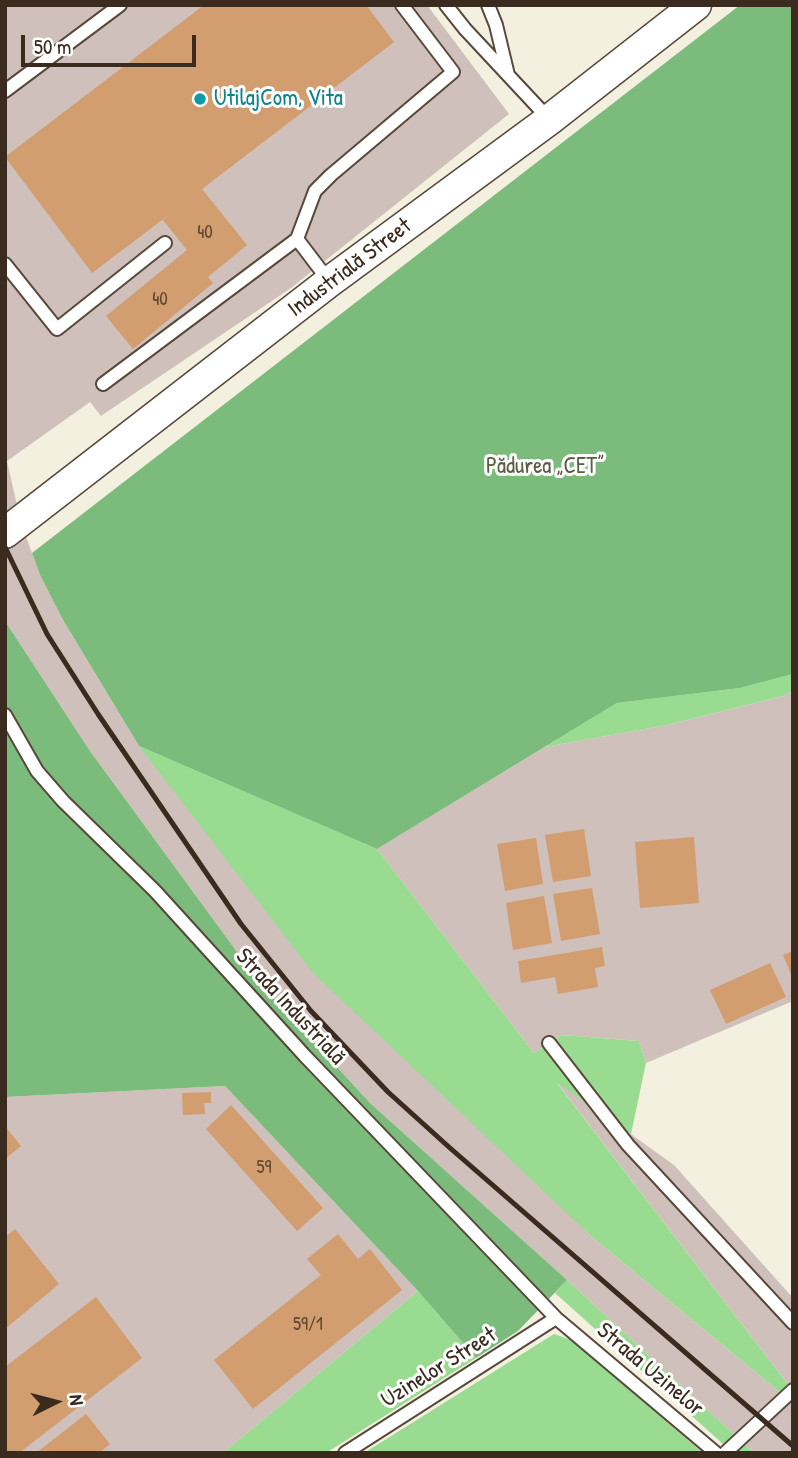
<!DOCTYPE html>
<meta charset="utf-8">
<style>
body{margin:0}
#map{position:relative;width:798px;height:1458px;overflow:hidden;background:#f3f0df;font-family:"Patrick Hand",sans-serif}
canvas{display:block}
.frame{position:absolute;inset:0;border:7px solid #3b2a1e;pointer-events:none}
.north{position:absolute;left:21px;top:1367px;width:70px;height:70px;-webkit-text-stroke:5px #fff;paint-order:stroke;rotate:84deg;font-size:19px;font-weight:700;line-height:28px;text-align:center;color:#3b2a1e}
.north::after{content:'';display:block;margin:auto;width:24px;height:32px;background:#3b2a1e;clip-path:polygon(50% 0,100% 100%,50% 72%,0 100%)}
.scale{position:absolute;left:21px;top:35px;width:175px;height:32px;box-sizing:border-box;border:4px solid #3b2a1e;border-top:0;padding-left:9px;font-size:21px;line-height:24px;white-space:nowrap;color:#3b2a1e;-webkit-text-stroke:5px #fff;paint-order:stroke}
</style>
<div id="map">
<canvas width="798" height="1458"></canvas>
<div class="frame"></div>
<div class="north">N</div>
<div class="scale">50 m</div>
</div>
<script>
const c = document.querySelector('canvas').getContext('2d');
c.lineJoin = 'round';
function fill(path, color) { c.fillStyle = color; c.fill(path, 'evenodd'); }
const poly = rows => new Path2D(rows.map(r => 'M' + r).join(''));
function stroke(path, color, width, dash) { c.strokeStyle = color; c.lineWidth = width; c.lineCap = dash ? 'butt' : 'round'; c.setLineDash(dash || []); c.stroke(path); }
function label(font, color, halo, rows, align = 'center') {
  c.font = font + ' "Patrick Hand",sans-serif'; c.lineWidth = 6; c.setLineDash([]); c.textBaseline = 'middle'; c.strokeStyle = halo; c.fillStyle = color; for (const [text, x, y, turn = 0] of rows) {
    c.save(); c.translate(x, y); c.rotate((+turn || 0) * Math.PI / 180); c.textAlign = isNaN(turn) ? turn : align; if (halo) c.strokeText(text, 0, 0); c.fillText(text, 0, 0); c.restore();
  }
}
fill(poly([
 [5,5,427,5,509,114,291,288,101,416,90,402,7,461,21,523,40,575,63,620,139,746,592,1237,793,1403,793,1453,754,1453,567,1280,370,1103,259,982,90,751,5,621,5,462,7,460,5,454],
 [793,691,793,1001,646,1063,639,1041,562,1035,534,1053,377,849,545,747,667,725,783,696],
 [554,1079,674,1165,793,1298,793,1391],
 [225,1086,418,1291,223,1453,5,1453,5,1097]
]), '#cfc0bb');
fill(poly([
 [793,674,793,691,783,696,667,725,545,747,617,703,740,688],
 [139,746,377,849,534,1053,562,1035,639,1041,646,1063,631,1134,556,1082,793,1391,793,1403,592,1237,313,973],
 [567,1280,754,1453,733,1453,555,1293],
 [418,1291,476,1358,326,1453,223,1453],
 [554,1334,571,1340,703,1453,364,1453]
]), '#9adb92');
fill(poly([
 [740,5,793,5,793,674,740,688,617,703,377,849,139,746,63,620,40,575,32,553],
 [5,621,90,751,259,982,370,1103,567,1280,518,1331,476,1358,418,1291,225,1086,5,1097]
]), '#7bbb7c');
fill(poly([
 [204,5,366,5,394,42,202,189,247,245,208,277,213,283,133,349,106,316,187,250,163,220,170,214,92,273,5,157],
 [584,829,591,876,553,882,545,835],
 [694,837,699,903,640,908,635,842],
 [536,838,543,884,505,891,497,844],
 [592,888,600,934,561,941,553,894],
 [544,896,552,943,513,950,506,903],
 [602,947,605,966,595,968,598,987,558,994,555,977,521,983,518,961],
 [793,951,793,979,783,955],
 [770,963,786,997,726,1024,710,990],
 [211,1092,211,1103,204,1103,205,1114,183,1115,182,1093],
 [231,1105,323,1208,297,1231,206,1129],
 [5,1126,21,1146,5,1159],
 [15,1229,59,1284,5,1329,5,1237],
 [338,1234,358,1259,370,1249,402,1290,253,1409,214,1360,321,1275,307,1259],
 [96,1297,142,1358,19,1453,5,1453,5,1367],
 [86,1414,110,1444,99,1453,36,1453]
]), '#d29d6f');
const service = poly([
 [446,5,465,29,549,119],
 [488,5,496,25,508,75],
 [5,91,120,5],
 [5,264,57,329,165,243],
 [329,281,297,239,315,191,331,175,453,72,402,5],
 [103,384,297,239],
 [5,715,37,771,63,801,155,891,305,1056,556,1318,716,1453],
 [549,1043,628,1145,793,1323],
 [345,1453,556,1318],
 [725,1453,793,1390]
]);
const tertiary = poly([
 [5,533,329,282,549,120,696,5]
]);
stroke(service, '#57483b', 16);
stroke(tertiary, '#57483b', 33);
stroke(service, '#fff', 12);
stroke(tertiary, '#fff', 30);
stroke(poly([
 [5,547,47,634,98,714,241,924,311,1011,388,1092,450,1148,793,1446]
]), '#3b2a1e', 5);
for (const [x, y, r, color] of [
 [200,99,7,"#0f9aa8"]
]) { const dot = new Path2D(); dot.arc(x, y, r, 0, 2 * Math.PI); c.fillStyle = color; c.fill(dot); stroke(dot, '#fff', 2.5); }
label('19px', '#614732', null, [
 ["40",205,233],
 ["40",160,300],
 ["59",264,1168],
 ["59/1",308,1325]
]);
label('23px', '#0d838f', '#fff', [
 ["UtilajCom, Vita",214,99]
], 'left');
label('23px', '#3b2a1e', '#fff', [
 ["Industrială Street",350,268,-37],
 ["Strada Industrială",290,1007,47],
 ["Uzinelor Street",439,1368,-32],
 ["Strada Uzinelor",650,1370,40]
]);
label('23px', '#585f41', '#fff', [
 ["Pădurea „CET”",545,467]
]);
</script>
